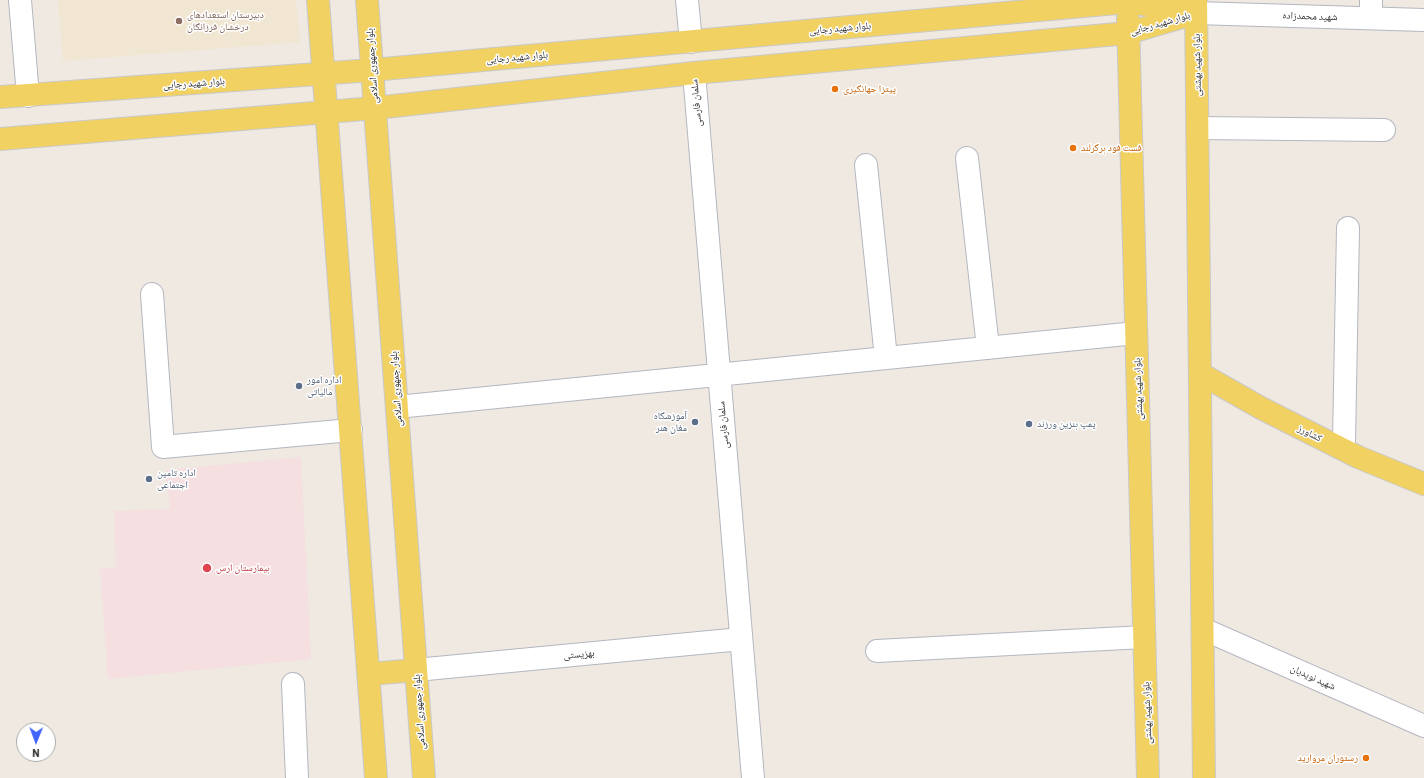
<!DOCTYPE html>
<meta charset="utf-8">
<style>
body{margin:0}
#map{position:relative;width:1424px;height:778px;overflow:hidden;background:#efe9e1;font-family:Barlow,sans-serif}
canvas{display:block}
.north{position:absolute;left:16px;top:722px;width:40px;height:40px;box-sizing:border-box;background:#fff;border:1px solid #ababab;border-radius:50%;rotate:181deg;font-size:11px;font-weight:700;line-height:16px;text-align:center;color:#2e2e2e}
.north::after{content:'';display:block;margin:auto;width:14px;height:18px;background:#4264fb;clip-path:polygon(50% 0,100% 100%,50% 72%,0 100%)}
</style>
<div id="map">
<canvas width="1424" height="778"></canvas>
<div class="north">N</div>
</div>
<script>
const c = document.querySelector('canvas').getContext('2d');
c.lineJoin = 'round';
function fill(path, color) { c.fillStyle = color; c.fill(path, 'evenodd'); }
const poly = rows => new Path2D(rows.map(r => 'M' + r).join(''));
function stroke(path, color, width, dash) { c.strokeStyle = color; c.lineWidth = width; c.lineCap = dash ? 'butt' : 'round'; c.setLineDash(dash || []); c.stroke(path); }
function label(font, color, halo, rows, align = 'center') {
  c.font = font + ' Barlow,"Noto Naskh Arabic",sans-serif'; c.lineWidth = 3; c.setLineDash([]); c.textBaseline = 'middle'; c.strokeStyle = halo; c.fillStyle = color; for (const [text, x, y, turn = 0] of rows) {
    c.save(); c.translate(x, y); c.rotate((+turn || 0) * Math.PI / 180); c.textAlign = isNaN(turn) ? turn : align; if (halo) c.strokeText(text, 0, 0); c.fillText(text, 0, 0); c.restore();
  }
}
fill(poly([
 [58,0,296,0,300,42,63,61]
]), '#f0e6d1');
fill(poly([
 [301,457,311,659,108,679,100,569,116,567,114,511,170,509,166,470]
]), '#f5dfe0');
const minor = poly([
 [20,0,28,96],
 [687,0,691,42],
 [1196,13,1424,20],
 [1371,18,1371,0],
 [694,73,753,778],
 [1198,128,1384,130],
 [967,158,988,348],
 [866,165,886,358],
 [152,294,163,447,351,430],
 [397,407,1136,333],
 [1344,441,1348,228],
 [1203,629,1424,726],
 [877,651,1144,637],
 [416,670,741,639],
 [293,684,297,778]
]);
const major = poly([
 [318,0,376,778],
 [367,0,424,778],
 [1196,0,1204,778],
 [1128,19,1148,778],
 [0,97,372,70,1128,2,1191,12],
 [0,139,375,108,694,73,1128,33,1196,13],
 [1201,374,1261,408,1358,457,1424,484],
 [369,674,416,670]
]);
stroke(minor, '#b4b7c1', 24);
stroke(major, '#c9c9c9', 24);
stroke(minor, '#fff', 22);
stroke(major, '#f2d163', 22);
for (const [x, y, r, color] of [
 [179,21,4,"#8d6e63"],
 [835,89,4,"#e8710a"],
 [1073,148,4,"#e8710a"],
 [299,386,4,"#5c6f8a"],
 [695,422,4,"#5c6f8a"],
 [1029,424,4,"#5c6f8a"],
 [149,479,4,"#5c6f8a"],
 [207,568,5,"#e0444e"],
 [1366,758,4,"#e8710a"]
]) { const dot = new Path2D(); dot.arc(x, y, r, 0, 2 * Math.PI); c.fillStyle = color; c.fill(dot); stroke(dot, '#fff', 1.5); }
label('10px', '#785e54', '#fff', [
 ["دبیرستان استعدادهای",187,15],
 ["درخشان فرزانگان",187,27]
], 'left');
label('10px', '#2e2e2e', '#fff', [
 ["شهید محمدزاده",1310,16,2],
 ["بلوار شهید رجایی",1160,23,-16],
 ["بلوار شهید رجایی",840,28,-5],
 ["بلوار شهید رجایی",517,57,-5],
 ["بلوار شهید بهشتی",1197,65,-91],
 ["بلوار جمهوری اسلامی",372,66,-94],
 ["بلوار شهید رجایی",194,83,-4],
 ["سلمان فارسی",696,103,-95],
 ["بلوار جمهوری اسلامی",396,389,-94],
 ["بلوار شهید بهشتی",1138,389,-92],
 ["سلمان فارسی",723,425,-95],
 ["کشاورز",1310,433,27],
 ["بهزیستی",579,654,-5],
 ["شهید نویدیان",1313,677,24],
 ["بلوار جمهوری اسلامی",419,712,-94],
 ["بلوار شهید بهشتی",1147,713,-92]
]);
label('10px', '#c56008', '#fff', [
 ["پیتزا جهانگیری",843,89],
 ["فست فود برگرلند",1081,148],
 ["رستوران مروارید",1358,758,"right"]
], 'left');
label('10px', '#4e5e75', '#fff', [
 ["اداره امور",307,380],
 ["مالیاتی",307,392],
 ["آموزشگاه",687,416,"right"],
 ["مغان هنر",687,428,"right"],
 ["پمپ بنزین ورزند",1037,424],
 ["اداره تامین",157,473],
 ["اجتماعی",157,485]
], 'left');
label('10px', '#be3a42', '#fff', [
 ["بیمارستان ارس",216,568]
], 'left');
</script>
